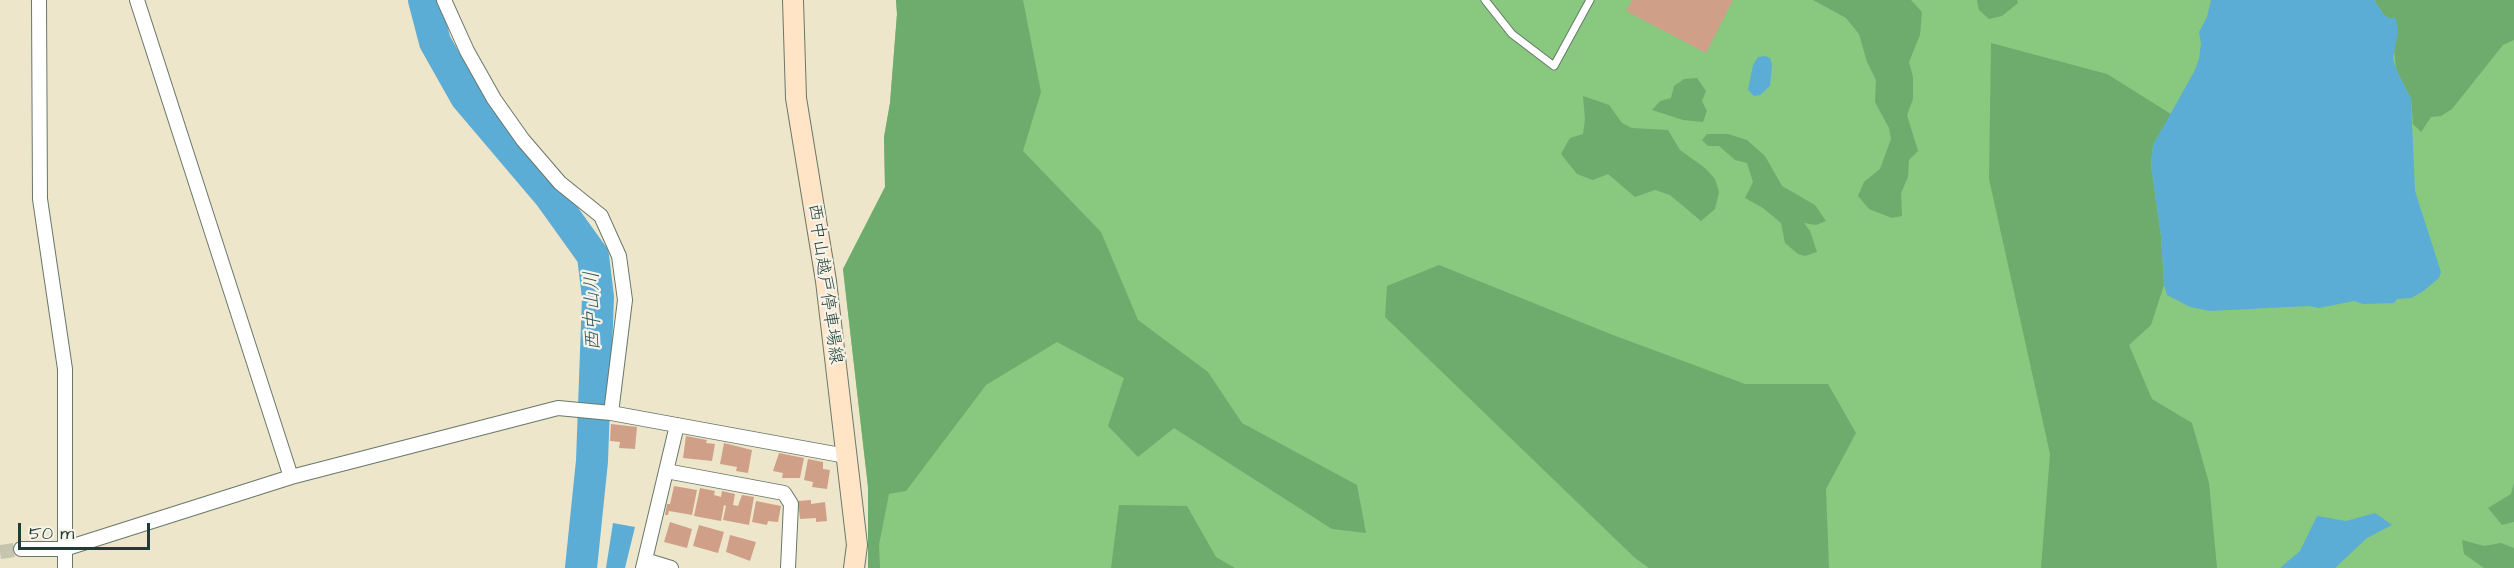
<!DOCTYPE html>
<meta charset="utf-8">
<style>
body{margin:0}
#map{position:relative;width:2514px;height:568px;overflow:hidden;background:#eee6cb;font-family:"Architects Daughter",sans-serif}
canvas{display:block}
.scale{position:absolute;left:18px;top:523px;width:132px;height:27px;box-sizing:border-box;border:3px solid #1f3d34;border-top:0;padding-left:8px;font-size:18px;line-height:21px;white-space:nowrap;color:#1f3d34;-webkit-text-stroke:4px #f7f3e8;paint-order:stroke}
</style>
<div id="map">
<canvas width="2514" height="568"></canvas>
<div class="scale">50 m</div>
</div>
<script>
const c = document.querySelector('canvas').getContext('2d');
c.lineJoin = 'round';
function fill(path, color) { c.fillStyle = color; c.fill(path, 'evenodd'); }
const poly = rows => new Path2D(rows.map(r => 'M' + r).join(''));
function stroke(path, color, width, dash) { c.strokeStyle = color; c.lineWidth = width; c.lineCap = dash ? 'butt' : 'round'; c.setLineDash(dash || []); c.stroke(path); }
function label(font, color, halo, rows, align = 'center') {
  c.font = font + ' "Architects Daughter","Klee One",sans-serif'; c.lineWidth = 4.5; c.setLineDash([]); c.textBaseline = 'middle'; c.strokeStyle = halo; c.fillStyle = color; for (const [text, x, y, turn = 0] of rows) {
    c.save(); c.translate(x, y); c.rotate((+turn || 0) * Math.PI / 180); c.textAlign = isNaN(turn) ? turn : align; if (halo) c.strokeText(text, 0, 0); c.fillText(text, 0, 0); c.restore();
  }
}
fill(poly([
 [896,0,2514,0,2514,568,868,568,868,487,843,269,885,187,884,137,890,103,897,14]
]), '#88c87f');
fill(poly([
 [896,0,1023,0,1041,92,1023,151,1101,232,1138,320,1208,372,1242,423,1357,485,1366,533,1332,529,1174,428,1138,457,1108,426,1124,378,1057,342,986,385,906,491,889,494,879,545,880,568,868,568,868,487,843,269,885,187,884,137,890,103,897,14],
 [1813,0,1911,0,1922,12,1920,35,1909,62,1913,77,1913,99,1907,115,1918,151,1909,160,1908,177,1901,193,1902,216,1892,218,1869,209,1858,196,1864,182,1880,169,1891,139,1889,128,1875,102,1876,80,1867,62,1859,34,1846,18],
 [1977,0,2017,0,2018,3,2002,16,1989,19,1979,10],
 [2374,0,2514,0,2514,40,2503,45,2452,109,2441,116,2431,117,2421,132,2413,124,2411,99,2396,69,2391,19,2384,15],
 [1991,43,2107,74,2171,114,2153,145,2151,165,2161,236,2164,285,2151,325,2129,345,2152,399,2192,423,2209,483,2217,568,2041,568,2050,454,1989,179],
 [1697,78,1706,91,1702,101,1707,111,1703,122,1683,120,1652,110,1660,101,1671,98,1674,86,1684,79],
 [1583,96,1609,105,1622,123,1632,128,1668,130,1680,150,1705,168,1715,179,1719,192,1715,209,1701,221,1670,195,1655,190,1635,197,1608,174,1593,180,1577,174,1561,154,1570,138,1583,134,1585,119],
 [1707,134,1728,134,1747,140,1765,156,1782,186,1815,205,1826,221,1816,225,1804,223,1810,231,1817,252,1805,256,1798,254,1785,243,1781,223,1763,208,1745,198,1753,182,1747,163,1735,160,1719,146,1708,146,1702,140],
 [1439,265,1613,335,1745,384,1828,384,1856,433,1826,489,1829,568,1649,568,1635,558,1385,317,1387,286],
 [2514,483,2514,522,2502,525,2488,508,2511,494],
 [1119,505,1187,506,1216,557,1235,568,1111,568],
 [2462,540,2484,546,2501,543,2514,548,2514,568,2484,568,2464,554]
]), '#6eac6e');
fill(poly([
 [2211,0,2374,0,2384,15,2391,19,2394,17,2397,22,2398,32,2393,58,2396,69,2411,99,2415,191,2441,272,2439,278,2422,292,2411,298,2397,299,2394,303,2363,304,2354,301,2319,308,2309,306,2210,311,2190,307,2167,295,2164,285,2161,236,2151,165,2153,145,2194,72,2199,59,2201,43,2199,32,2207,17],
 [1765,56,1770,58,1772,64,1770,86,1760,95,1754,96,1748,90,1753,65,1758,57],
 [2375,513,2392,525,2367,538,2335,568,2280,568,2300,551,2317,516,2346,521],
 [613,523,635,527,625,568,606,568]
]), '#5badd6');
stroke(poly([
 [424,0,435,42,466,97,550,196,593,256,598,297,592,461,581,568]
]), '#5badd6', 32);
fill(poly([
 [1632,0,1733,0,1706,53,1626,11],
 [611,424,637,427,635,449,619,448,620,442,610,441],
 [686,436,707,440,706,443,715,444,712,461,683,458],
 [724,443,752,450,748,473,736,471,737,467,720,464],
 [779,453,804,458,800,478,782,478,783,473,773,471],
 [808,459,823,462,823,469,830,470,827,489,812,487,813,482,804,480],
 [674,486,697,490,692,515,669,511,668,515,665,515,667,504,670,504],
 [700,488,715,491,714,495,721,497,722,491,735,494,733,505,738,506,742,495,754,497,749,525,723,520,726,506,724,505,721,521,694,516],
 [811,500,811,504,825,502,827,521,816,522,816,518,800,519,798,501],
 [756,501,781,506,778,522,768,521,767,525,752,522],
 [670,522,692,529,687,548,664,542],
 [699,525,724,532,718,553,693,546],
 [730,535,756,542,750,561,726,552]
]), '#cfa087');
stroke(poly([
 [0,552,21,549]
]), '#c5c4ad', 14, [14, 7]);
const service = poly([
 [1485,0,1512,34,1554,66,1590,0]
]);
const minor = poly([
 [39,0,40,199,65,369,65,568],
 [137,0,291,477],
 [444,0,467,51,494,99,523,140,560,183,601,216,619,256,625,300,611,413],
 [666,471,784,493,791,504,788,568],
 [21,549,64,549,291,477,558,408,611,413,846,456],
 [645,560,671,568],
 [643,568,677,425]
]);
const secondary = poly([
 [793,0,796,98,826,281,857,545,854,568]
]);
stroke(service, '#677869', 9);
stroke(minor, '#677869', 16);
stroke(secondary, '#677869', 22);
stroke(service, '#fff', 7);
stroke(minor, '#fff', 14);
stroke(secondary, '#ffe4c6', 20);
label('18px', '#1f3d34', '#f7f3e8', [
 ["西中山越戸停車場線",824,284,82]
]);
label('italic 20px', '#2e595c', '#f7f3e8', [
 ["西中山川",594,311,-91]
]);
</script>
